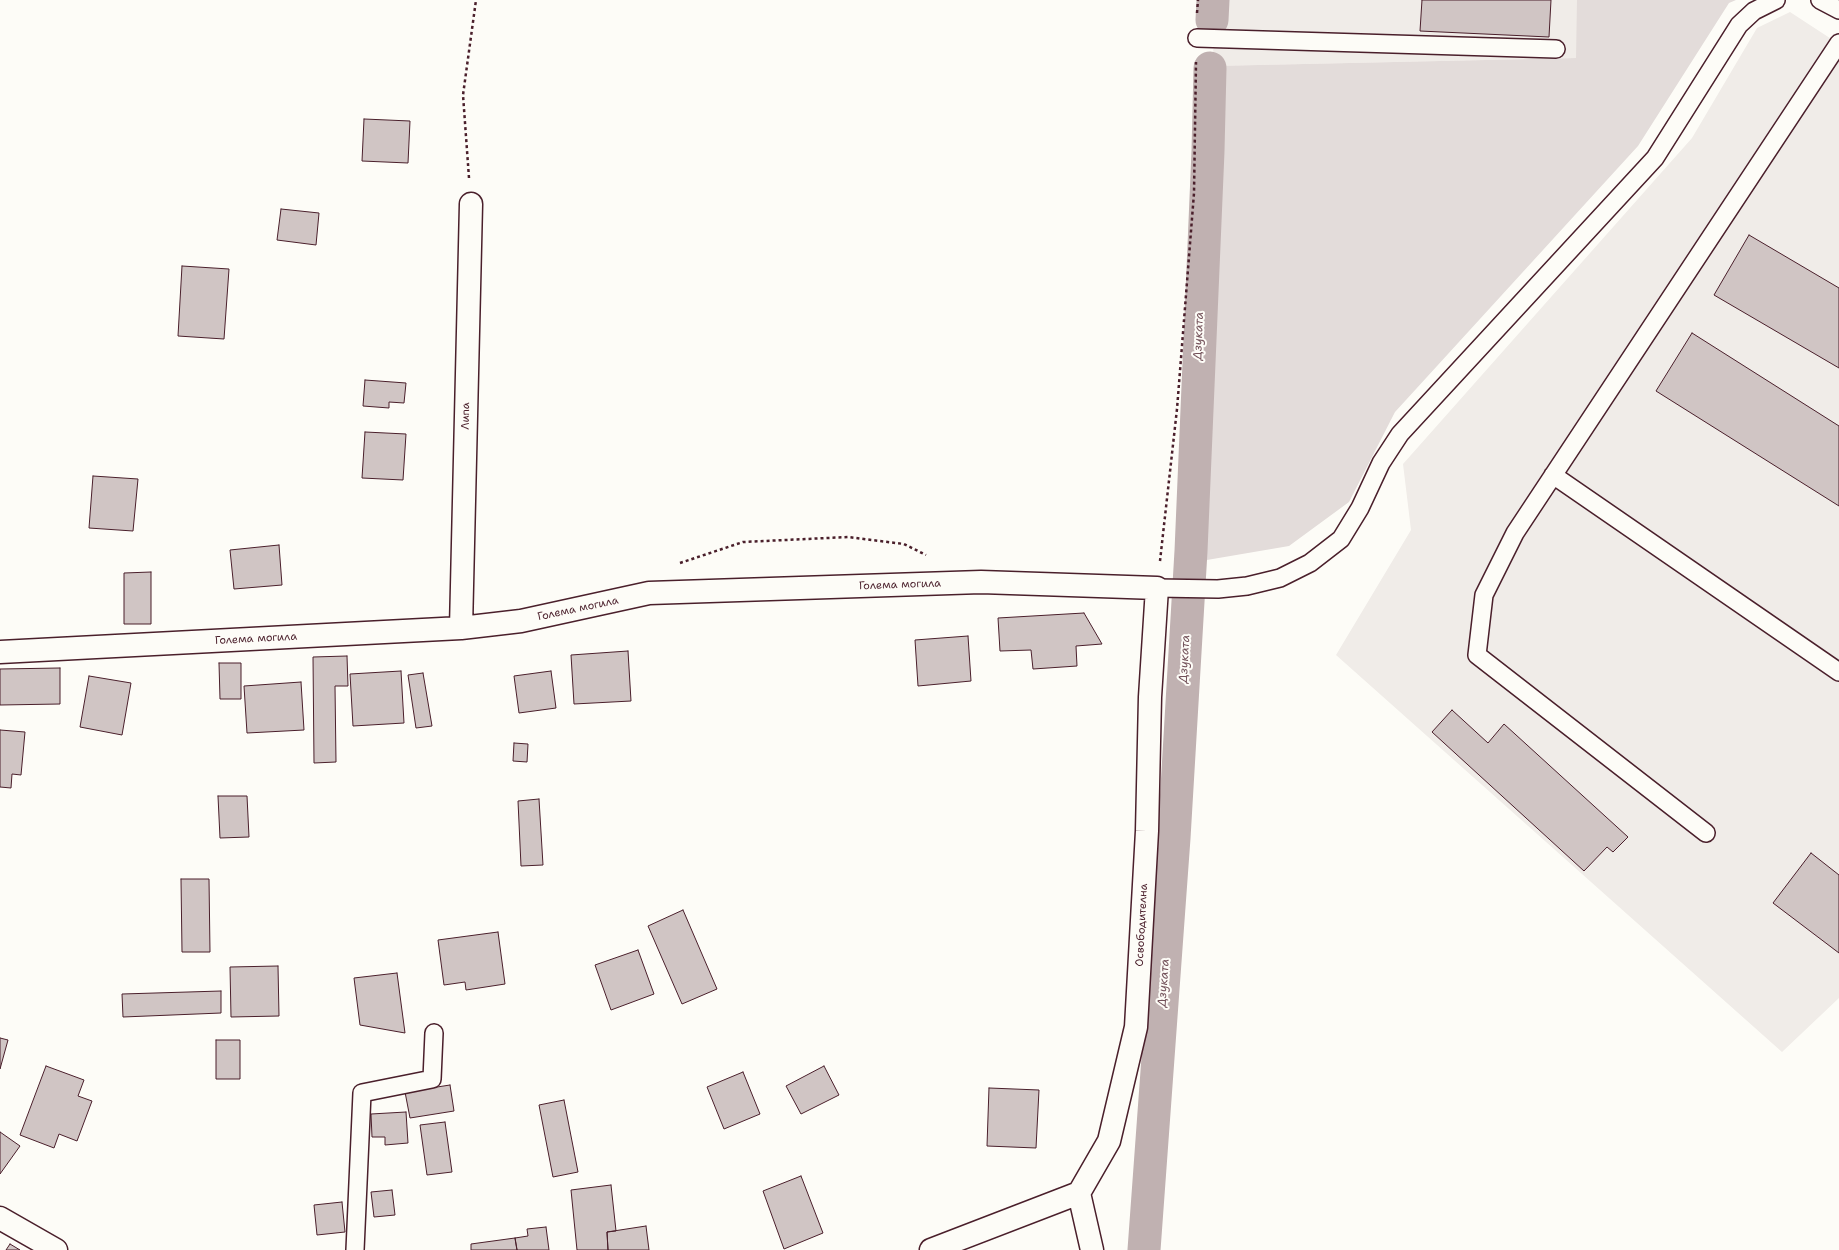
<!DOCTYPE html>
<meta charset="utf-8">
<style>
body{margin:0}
canvas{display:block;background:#fdfcf7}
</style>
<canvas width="1839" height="1250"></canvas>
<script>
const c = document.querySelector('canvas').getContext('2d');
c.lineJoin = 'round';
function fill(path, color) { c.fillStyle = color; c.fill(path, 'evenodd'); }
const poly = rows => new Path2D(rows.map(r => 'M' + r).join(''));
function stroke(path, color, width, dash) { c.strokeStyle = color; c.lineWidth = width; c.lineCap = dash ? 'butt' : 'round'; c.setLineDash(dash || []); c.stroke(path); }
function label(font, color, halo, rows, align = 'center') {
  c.font = font + ' "Shantell Sans",sans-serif'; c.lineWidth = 4; c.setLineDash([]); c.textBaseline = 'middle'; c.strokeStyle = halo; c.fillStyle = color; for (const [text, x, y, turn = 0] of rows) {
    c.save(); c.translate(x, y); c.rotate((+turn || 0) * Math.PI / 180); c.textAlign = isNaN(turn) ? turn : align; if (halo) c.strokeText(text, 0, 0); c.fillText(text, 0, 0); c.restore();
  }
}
fill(poly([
 [1214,0,1577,0,1577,58,1213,66],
 [1790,12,1839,44,1839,998,1782,1052,1336,655,1411,530,1403,464,1692,138,1757,28]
]), '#f0ece8');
fill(poly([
 [1577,0,1736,0,1729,3,1638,146,1395,412,1349,502,1289,546,1201,561,1213,66,1576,58]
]), '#e3dcda');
stroke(poly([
 [1212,20,1213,0],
 [1144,1250,1174,838,1191,551,1208,151,1210,68]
]), '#c0b1b1', 33);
const building = poly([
 [1422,0,1551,0,1549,37,1420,31,1422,0],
 [364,119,410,121,408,163,362,161,364,119],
 [281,209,319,213,316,245,277,240,281,209],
 [1749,235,1839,288,1839,368,1714,295,1749,235],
 [182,266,229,269,224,339,178,336,182,266],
 [1692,333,1839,426,1839,506,1656,391,1692,333],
 [365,380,406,383,404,403,389,402,389,408,363,406,365,380],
 [365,432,406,434,403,480,362,478,365,432],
 [93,476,138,479,133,531,89,528,93,476],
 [279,545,282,585,234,589,230,550,279,545],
 [151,572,151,624,124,624,124,573,151,572],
 [1084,613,1102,644,1076,646,1077,666,1033,669,1031,650,1000,651,998,618,1084,613],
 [968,636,971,681,918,686,915,640,968,636],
 [628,651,631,701,574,704,571,655,628,651],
 [347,656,348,686,335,686,336,762,314,763,313,657,347,656],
 [219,663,241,663,241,699,220,699,219,663],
 [60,668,60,704,0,705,0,669,60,668],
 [401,671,404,723,353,726,350,674,401,671],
 [551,671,556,708,519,713,514,676,551,671],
 [423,673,432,726,416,728,408,675,423,673],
 [89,676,131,683,122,735,80,727,89,676],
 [301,682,304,730,247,733,244,686,301,682],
 [1452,710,1488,743,1504,724,1628,837,1613,852,1607,847,1584,871,1432,732,1452,710],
 [0,730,25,732,21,775,12,774,11,788,0,787,0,730],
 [514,743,528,744,527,762,513,761,514,743],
 [218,796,247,796,249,837,220,838,218,796],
 [539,799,543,865,521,866,518,801,539,799],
 [1811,853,1839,875,1839,953,1773,903,1811,853],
 [181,879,209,879,210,952,182,952,181,879],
 [683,910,717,989,682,1004,648,926,683,910],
 [498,932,505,984,466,990,465,982,444,985,438,940,498,932],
 [638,950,654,994,611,1010,595,965,638,950],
 [278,966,279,1016,231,1017,230,967,278,966],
 [397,973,405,1033,360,1025,354,978,397,973],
 [221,991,221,1013,123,1017,122,994,221,991],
 [0,1038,8,1040,0,1069,0,1038],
 [216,1040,240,1040,240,1079,216,1079,216,1040],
 [46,1066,84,1080,78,1096,92,1101,77,1141,59,1134,54,1148,20,1135,46,1066],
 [824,1066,839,1095,801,1114,786,1086,824,1066],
 [743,1072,760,1114,724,1129,707,1087,743,1072],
 [450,1085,454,1111,410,1118,405,1092,450,1085],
 [989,1088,1039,1090,1036,1148,987,1146,989,1088],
 [564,1100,578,1172,553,1177,539,1105,564,1100],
 [406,1112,408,1143,385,1145,385,1137,372,1137,371,1114,406,1112],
 [445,1122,452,1172,427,1175,420,1125,445,1122],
 [0,1132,20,1146,0,1174,0,1132],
 [801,1176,823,1233,784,1249,763,1191,801,1176],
 [611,1185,616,1231,607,1232,608,1250,577,1250,571,1190,611,1185],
 [392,1190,395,1215,374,1217,371,1192,392,1190],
 [342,1202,345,1232,317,1235,314,1205,342,1202],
 [646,1226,649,1250,608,1250,607,1232,646,1226],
 [546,1227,549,1250,517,1250,515,1238,528,1236,527,1229,546,1227],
 [515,1238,517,1250,471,1250,471,1244,515,1238],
 [10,1244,20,1250,6,1250,10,1244]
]);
fill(building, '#d0c5c4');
stroke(building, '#4a1f2b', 1);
const service = poly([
 [1820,0,1839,10],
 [1197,38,1556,49],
 [1553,475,1839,672],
 [1157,588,1218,589,1247,586,1280,578,1310,563,1341,539,1360,508,1381,463,1400,434,1655,158,1739,25,1754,11,1776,0],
 [1706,833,1477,655,1484,595,1515,533,1839,43],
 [355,1250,362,1093,432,1079,434,1033]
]);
const minor = poly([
 [461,628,471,204],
 [0,652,461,628,521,621,649,593,981,582,1157,588,1150,697,1147,831,1136,1027,1109,1141,1079,1193,1092,1250],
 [0,1218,56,1250],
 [931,1250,1079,1193]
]);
stroke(service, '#4a1f2b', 20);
stroke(minor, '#4a1f2b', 25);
stroke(poly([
 [1197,13,1198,0],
 [469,178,463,95,476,0],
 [1160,561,1177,409,1194,193,1196,62],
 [680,563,743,542,848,537,904,544,926,555]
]), '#4a1f2b', 2.5, [3, 3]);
stroke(service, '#fdfcf7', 17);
stroke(minor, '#fdfcf7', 22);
label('11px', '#4a1f2b', '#fdfcf7', [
 ["Липа",466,416,-89],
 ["Голема могила",900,585,-2],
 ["Голема могила",578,609,-12],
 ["Голема могила",256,639,-3],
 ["Освободителна",1142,925,-87]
]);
label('italic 12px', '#73525a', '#fdfcf7', [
 ["Дзуката",1199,336,-88],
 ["Дзуката",1185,659,-87],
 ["Дзуката",1164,983,-86]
]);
</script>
